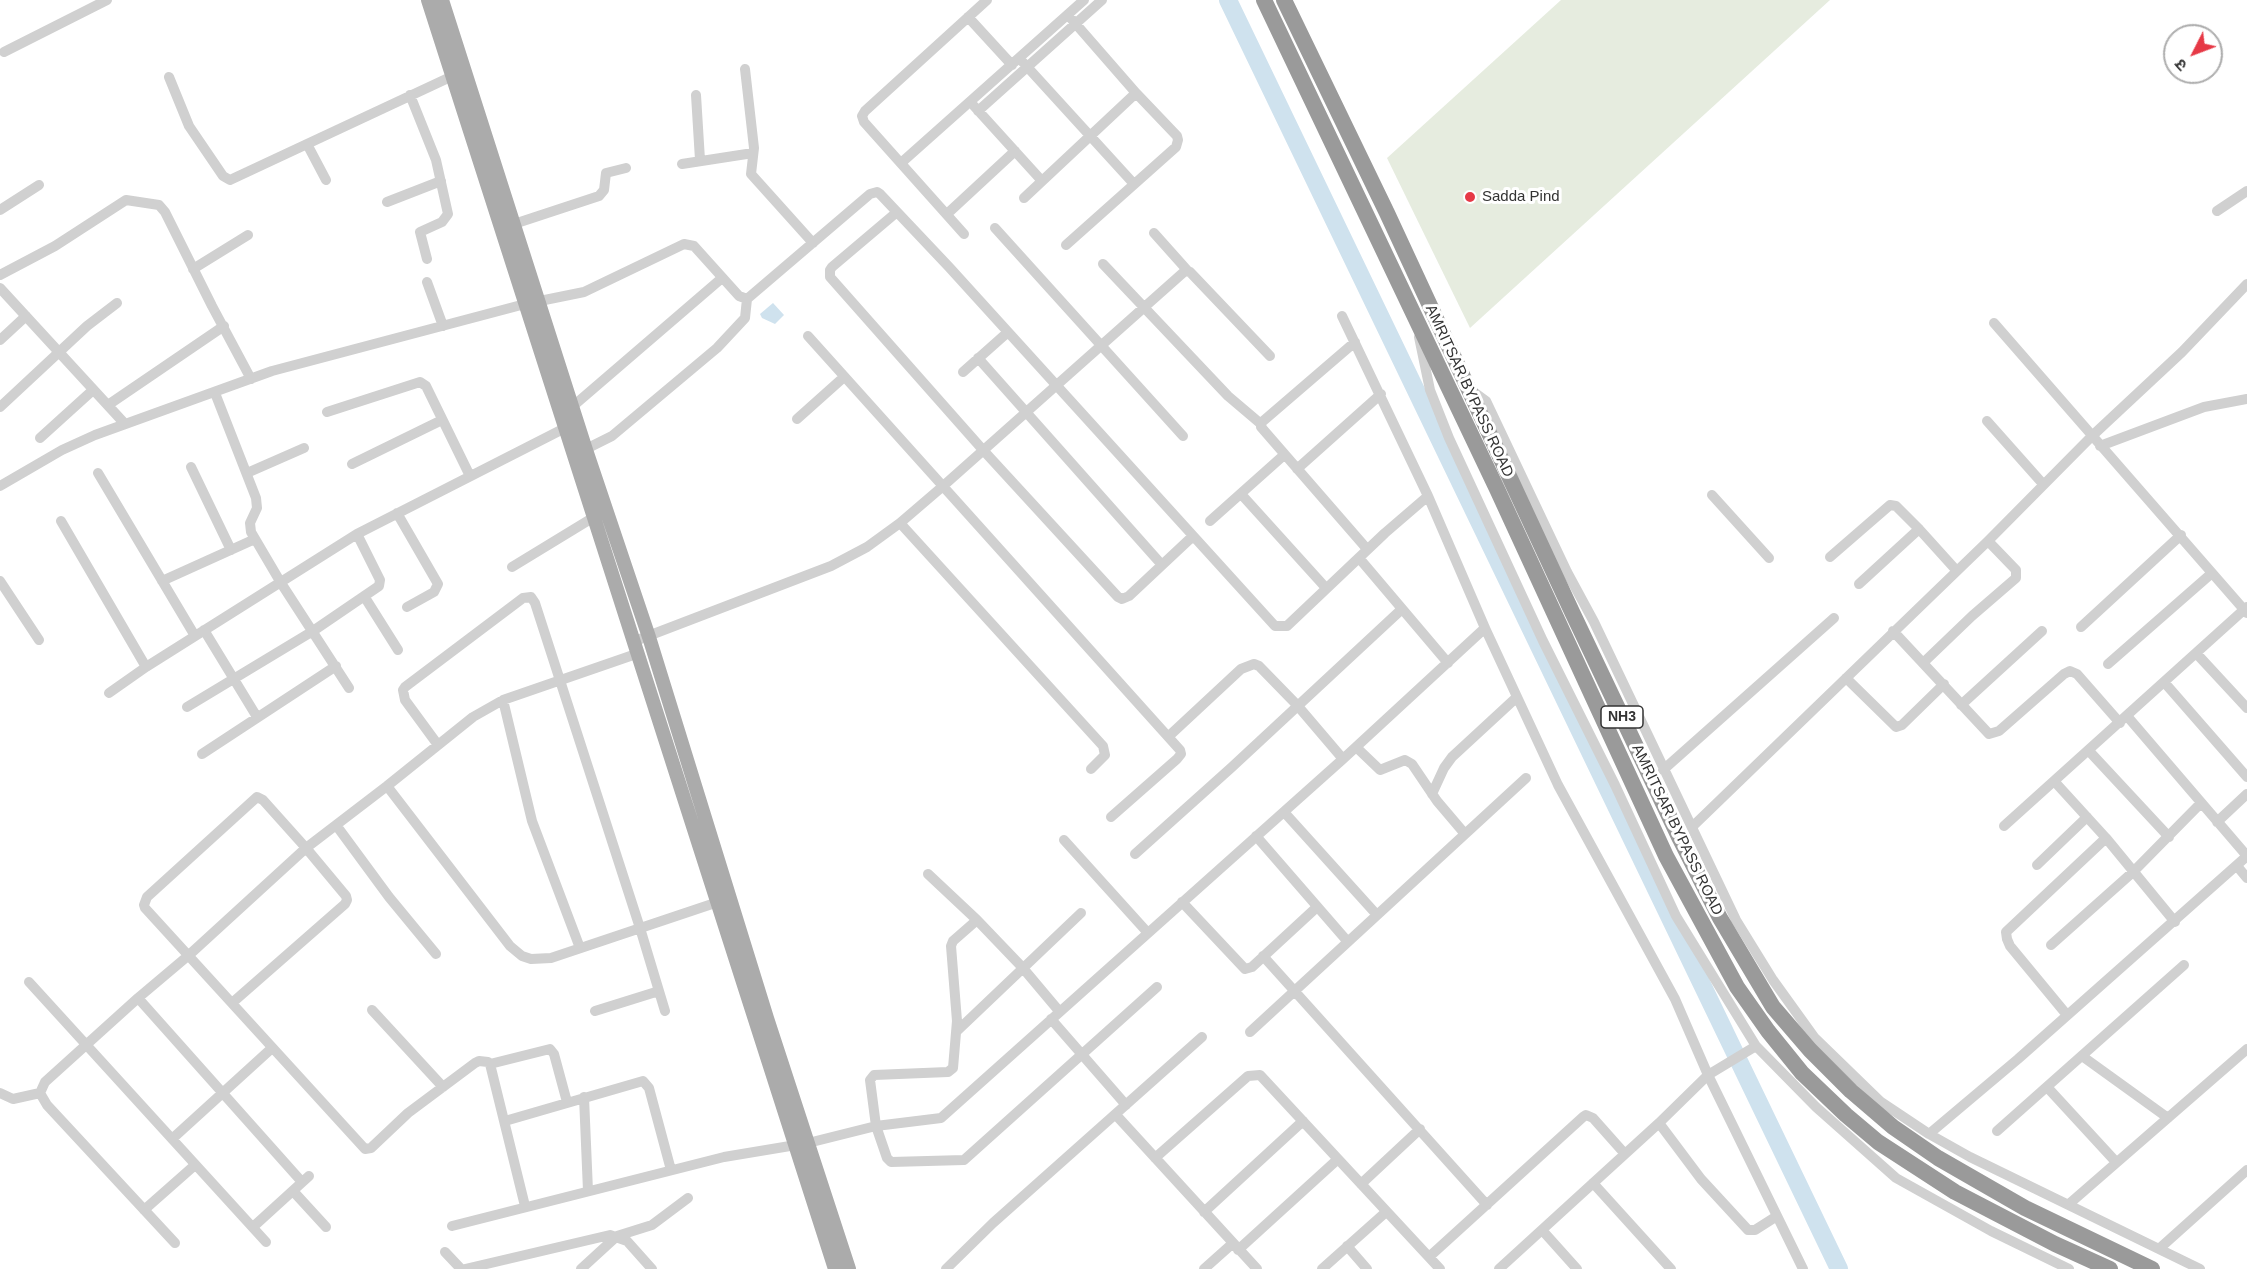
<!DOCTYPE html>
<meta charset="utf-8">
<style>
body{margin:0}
#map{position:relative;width:2247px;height:1269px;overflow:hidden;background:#fff;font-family:Arial,"Noto Sans Devanagari",sans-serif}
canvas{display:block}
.north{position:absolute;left:2163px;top:24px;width:60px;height:60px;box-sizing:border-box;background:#fff;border:2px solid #adadad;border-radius:50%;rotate:228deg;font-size:16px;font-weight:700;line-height:24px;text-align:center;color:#333}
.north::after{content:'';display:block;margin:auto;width:21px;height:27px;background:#e63946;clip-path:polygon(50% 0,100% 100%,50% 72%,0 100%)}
</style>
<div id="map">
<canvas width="2247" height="1269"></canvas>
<div class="north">उ</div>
</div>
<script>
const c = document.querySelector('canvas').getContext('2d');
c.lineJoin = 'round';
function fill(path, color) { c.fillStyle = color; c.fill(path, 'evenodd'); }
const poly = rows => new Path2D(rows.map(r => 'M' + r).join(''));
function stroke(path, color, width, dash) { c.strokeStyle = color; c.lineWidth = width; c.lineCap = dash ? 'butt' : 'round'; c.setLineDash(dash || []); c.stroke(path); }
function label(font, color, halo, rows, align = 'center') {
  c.font = font + ' Arial,sans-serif'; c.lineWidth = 6; c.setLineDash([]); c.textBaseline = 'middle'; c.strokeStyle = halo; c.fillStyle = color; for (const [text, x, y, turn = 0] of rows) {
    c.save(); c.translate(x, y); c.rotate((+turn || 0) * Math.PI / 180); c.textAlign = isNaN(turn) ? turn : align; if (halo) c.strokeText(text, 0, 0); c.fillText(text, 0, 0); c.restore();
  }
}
fill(poly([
 [1561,0,1830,0,1470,328,1387,158]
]), '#e6ecdf');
fill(poly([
 [773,303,784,315,775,324,762,318,760,314]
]), '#cfe2ee');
stroke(poly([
 [1228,0,1839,1269]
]), '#cfe2ee', 18);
stroke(poly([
 [968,17,1012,65],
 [4,52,107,0],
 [1020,59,1134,184],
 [745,69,754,148,751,174,813,243],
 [169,77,189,126,223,176,230,180,459,73],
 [410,95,436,160,448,214,442,222,420,232,427,259],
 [696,95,700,160],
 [974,106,1042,181],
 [978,111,1102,0],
 [307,144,326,180],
 [901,163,1084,0],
 [682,164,753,153],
 [1024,198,1136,93],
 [387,202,441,181],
 [0,210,39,185],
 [2217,211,2247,191],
 [897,212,832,267,830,270,830,277,983,450,1118,597,1122,599,1129,596,1193,536],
 [947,214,1015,151],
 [514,224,599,196,604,190,606,173,626,168],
 [995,228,1183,436],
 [1154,233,1187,270],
 [964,234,864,122,862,116,865,111,987,0],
 [1066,245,1176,147,1178,140,1177,136,1136,93,1068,15],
 [1103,264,1228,396,1261,424],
 [193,269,248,235],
 [0,275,55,246,126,200,159,205,165,212,212,306,251,379],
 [427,282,443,326],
 [0,288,125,424],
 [1342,316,1428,496,1485,628,1558,785,1675,999,1708,1075,1803,1269],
 [1994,323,2247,613],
 [808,336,1180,750,1181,754,1177,759,1111,817],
 [1419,337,1430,390,1449,438,1543,641,1615,785,1676,916,1756,1046,1816,1107,1896,1178,1991,1231,2069,1269],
 [0,340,26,316],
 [1355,342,1262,422,1261,427,1367,549],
 [978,358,1162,565],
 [963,372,1008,332],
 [1471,390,1486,401,1567,572,1594,622,1736,920,1773,980,1814,1037,1881,1102,1929,1134,1970,1157,2200,1269],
 [215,393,256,498,257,508,250,523,251,532,281,583,349,688],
 [108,405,224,326],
 [0,407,87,326,117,303],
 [572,407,722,278],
 [327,412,420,382,426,386,470,476],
 [797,419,844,377],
 [1987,421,2043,484],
 [40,438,93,390],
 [2100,446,2204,407,2247,399],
 [580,452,612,436,717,348,745,318,747,299],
 [352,464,442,420],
 [191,467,231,550],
 [1297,469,1381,394],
 [98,473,195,636],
 [247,473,304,448],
 [0,486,62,450,95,435,272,371,525,304,584,292,684,244,694,246,739,296,747,299,870,194,877,192,880,194,949,267,1275,626,1287,626,1385,533,1428,496],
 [1241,494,1326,588],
 [1712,495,1769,558],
 [397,513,438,584,434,592,407,607],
 [61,521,146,667],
 [1210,521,1284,455],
 [900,523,1103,746,1105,755,1091,769],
 [1830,557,1890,505,1896,506,1919,529,1956,570],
 [1359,558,1448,663],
 [512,567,594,517],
 [0,581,39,640],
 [162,581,255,539],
 [1859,584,1919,529],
 [364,596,398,650],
 [2081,627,2181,535],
 [204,630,257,717],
 [1893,631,1989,734,1999,731,2064,674,2070,671,2077,674,2120,723],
 [635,641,831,566,867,547,900,523,942,487,1185,271,1190,272,1270,356],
 [2196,653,2247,708],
 [1923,663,1972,616,2016,578,2016,570,1988,541],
 [2108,664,2212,573],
 [1846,678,1896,727,1902,725,1944,684],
 [2164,682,2247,777],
 [109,693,146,667,357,534,565,428],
 [503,700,532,821,580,948],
 [1961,705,2042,631],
 [187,707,313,631,379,586,380,580,357,534],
 [2127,716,2247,856],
 [1169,736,1241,669,1254,664,1259,666,1297,705,1343,759],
 [438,745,405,700,403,690,405,687,523,598,531,597,535,603,640,928,665,1011],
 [1356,747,1380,770,1405,760,1412,764,1437,801,1465,834],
 [2089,751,2169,837],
 [202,754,336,666],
 [1663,770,1834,618],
 [2054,781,2106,838,2175,922],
 [387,786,510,946,522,956,531,959,551,958,724,900],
 [1432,794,1444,768,1452,757,1517,697],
 [1284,812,1377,915],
 [2217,822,2247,794],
 [336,825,389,897,436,954],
 [2004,826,2247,607],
 [1692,827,1988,541,2092,436,2182,352,2247,284],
 [1256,836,1348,942],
 [1064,840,1148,933],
 [1135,854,1232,767,1402,609],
 [2037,865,2087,817],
 [2237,866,2247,878],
 [928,874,977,920,1022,967,1059,1011],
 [1182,902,1245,969,1252,967,1317,907],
 [977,920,953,941,951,946,957,1021,953,1068,948,1072,874,1075,870,1080,876,1126,887,1158,891,1162,964,1160,1157,987],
 [2051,945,2133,872,2200,804],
 [1263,956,1487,1205],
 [29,982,266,1242],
 [138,998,302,1182],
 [232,1003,345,904,347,900,346,896,306,848,263,800,257,797,147,897,144,905,145,908,365,1149,371,1148,408,1113,475,1063,479,1061,488,1062,490,1064,525,1206],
 [372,1010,443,1087],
 [595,1011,659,991],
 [2067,1015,2010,946,2007,939,2006,932,2106,838],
 [1051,1019,1126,1105],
 [957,1031,1081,913],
 [1250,1032,1526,778],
 [2082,1056,2168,1118],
 [490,1064,550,1049,554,1054,567,1102],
 [2047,1087,2116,1162],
 [0,1093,13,1099,40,1093],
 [584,1097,588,1191],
 [1116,1115,1257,1269],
 [505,1121,643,1081,649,1088,671,1170],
 [1659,1123,1701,1179,1748,1230,1755,1230,1777,1216],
 [1997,1131,2184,965],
 [1929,1134,2018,1059,2247,856],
 [172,1139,272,1048],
 [1155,1158,1248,1076,1260,1075,1440,1269],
 [1593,1183,1671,1269],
 [1361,1184,1420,1129],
 [293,1191,326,1227],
 [2069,1204,2247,1049],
 [144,1210,195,1165],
 [1204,1212,1303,1121],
 [452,1226,724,1157,808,1143,876,1126,941,1118,1343,759,1485,628],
 [253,1227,309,1176],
 [1542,1230,1577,1269],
 [175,1243,47,1105,40,1093,45,1082,138,998,189,955,306,848,387,786,473,717,503,700,639,653],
 [1347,1246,1367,1269],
 [2160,1248,2247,1170],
 [1238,1250,1338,1159],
 [445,1252,461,1269],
 [1429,1257,1583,1117,1586,1115,1593,1118,1625,1154],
 [465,1269,610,1235,627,1241,652,1269],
 [581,1269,617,1236,652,1225,688,1198],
 [946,1269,993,1223,1202,1037],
 [1204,1269,1232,1244],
 [1322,1269,1386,1212],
 [1499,1269,1659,1123,1708,1075,1756,1046]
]), '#d0d0d0', 10);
stroke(poly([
 [428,0,835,1269],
 [442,0,586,450,649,637,767,1018,849,1269]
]), '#ababab', 14);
stroke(poly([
 [1264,0,1497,489,1666,856,1737,987,1768,1031,1802,1073,1846,1115,1878,1142,1955,1192,2055,1244,2110,1269],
 [1284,0,1387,213,1573,614,1680,839,1720,918,1773,1007,1810,1050,1851,1091,1893,1127,1938,1158,2025,1208,2152,1269]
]), '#9a9a9a', 16);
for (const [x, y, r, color] of [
 [1470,197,6,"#e63946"]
]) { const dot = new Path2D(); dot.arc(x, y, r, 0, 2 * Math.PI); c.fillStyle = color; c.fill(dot); stroke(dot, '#fff', 2); }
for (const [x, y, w] of [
 [1622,717,42]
]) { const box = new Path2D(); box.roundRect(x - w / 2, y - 11, w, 22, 4.5); c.fillStyle = '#fff'; c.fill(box); stroke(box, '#333', 1.5); }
label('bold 14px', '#333', null, [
 ["NH3",1622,717]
]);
label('15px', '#333', '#fff', [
 ["Sadda Pind",1482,197]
], 'left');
label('15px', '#333', '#fff', [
 ["AMRITSAR BYPASS ROAD",1469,391,65],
 ["AMRITSAR BYPASS ROAD",1677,830,64]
]);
</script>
